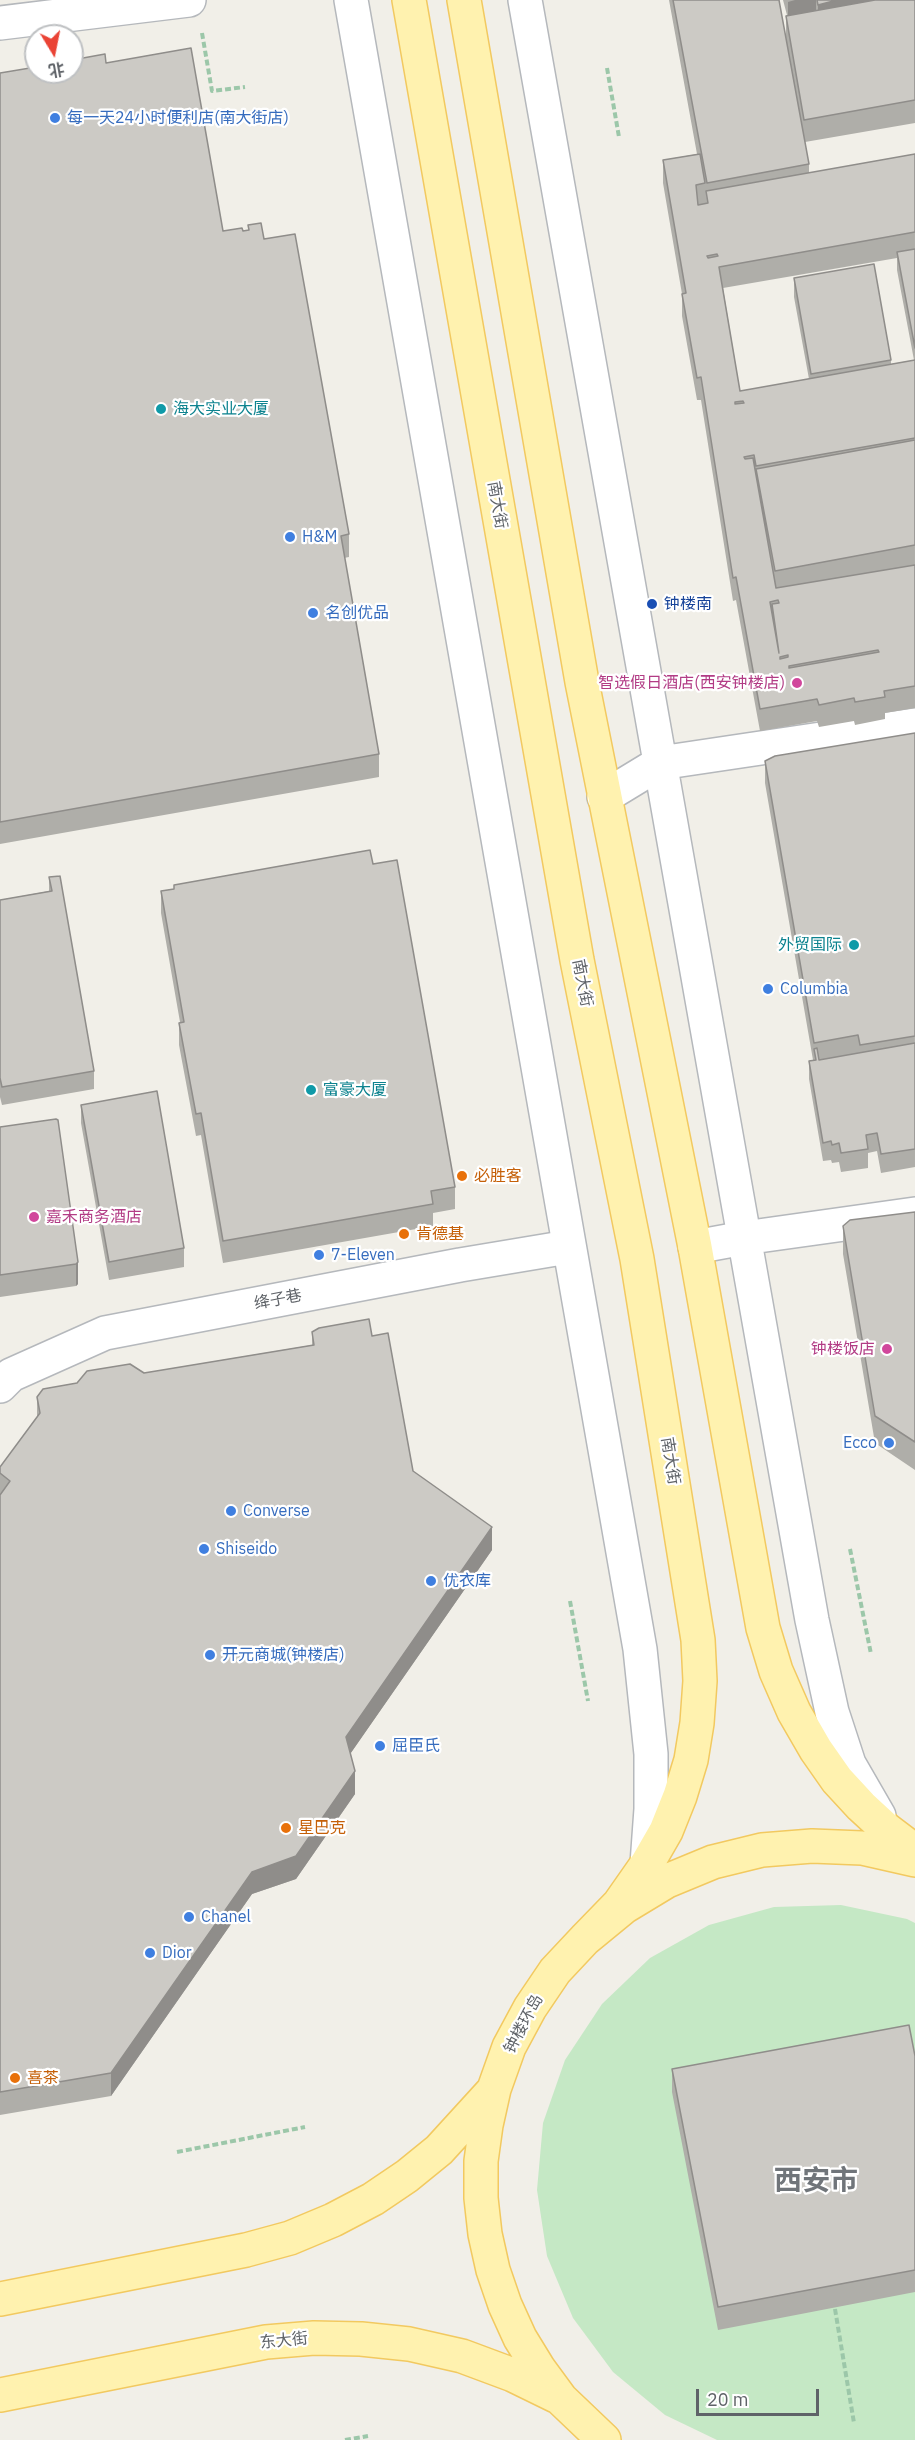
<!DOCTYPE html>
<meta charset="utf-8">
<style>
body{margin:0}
#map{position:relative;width:915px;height:2440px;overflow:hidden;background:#f1efe8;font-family:"IBM Plex Sans","Noto Sans SC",sans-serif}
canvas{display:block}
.north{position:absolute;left:24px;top:24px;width:60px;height:60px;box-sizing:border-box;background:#fff;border:2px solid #bfc1c3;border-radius:50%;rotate:170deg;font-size:16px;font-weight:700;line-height:24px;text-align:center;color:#5f6368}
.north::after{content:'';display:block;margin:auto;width:21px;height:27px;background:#ea4335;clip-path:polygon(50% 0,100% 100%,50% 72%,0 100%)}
.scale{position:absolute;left:696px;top:2389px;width:123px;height:27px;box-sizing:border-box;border:3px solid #5f6368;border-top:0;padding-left:8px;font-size:18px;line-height:21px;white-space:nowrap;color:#5f6368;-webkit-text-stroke:4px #fff;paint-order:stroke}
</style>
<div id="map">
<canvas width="915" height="2440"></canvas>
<div class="north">北</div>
<div class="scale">20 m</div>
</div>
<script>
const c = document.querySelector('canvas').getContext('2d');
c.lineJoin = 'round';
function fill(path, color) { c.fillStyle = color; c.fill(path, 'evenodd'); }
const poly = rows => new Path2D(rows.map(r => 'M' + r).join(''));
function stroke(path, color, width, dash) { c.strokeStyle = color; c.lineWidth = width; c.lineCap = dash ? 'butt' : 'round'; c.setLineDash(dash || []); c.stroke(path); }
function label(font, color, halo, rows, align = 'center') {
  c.font = font + ' "IBM Plex Sans","Noto Sans SC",sans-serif'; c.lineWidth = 4.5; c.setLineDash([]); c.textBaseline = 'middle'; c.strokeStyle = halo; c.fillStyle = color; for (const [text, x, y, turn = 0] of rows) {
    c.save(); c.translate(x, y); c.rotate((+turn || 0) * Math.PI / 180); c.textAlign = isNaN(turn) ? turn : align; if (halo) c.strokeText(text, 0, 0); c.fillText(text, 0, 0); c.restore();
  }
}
fill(poly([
 [841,1905,907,1919,915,1923,915,2440,717,2440,665,2415,613,2372,573,2318,547,2256,537,2190,543,2123,565,2060,602,2004,650,1958,709,1925,774,1907]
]), '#c5e8c5');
const minor = poly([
 [351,0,640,1649,651,1754,651,1809,647,1864],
 [525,0,812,1620,832,1712,849,1764,879,1816],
 [0,23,189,0],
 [604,797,660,763,915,725],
 [695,1247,744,1238,915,1214],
 [0,1386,11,1375,105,1333,460,1265,568,1247]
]);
const major = poly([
 [409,0,577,960,637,1259,698,1640,700,1681,697,1723,691,1760,680,1796,666,1831,647,1864,619,1904,585,1939],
 [464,0,582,682,695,1247,763,1628,776,1671,794,1712,816,1750,837,1780,861,1806,887,1830,915,1851],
 [0,2299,246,2250,290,2238,333,2220,373,2199,407,2176,439,2150,491,2093],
 [0,2395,266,2342,314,2338,361,2339,409,2344,462,2356,513,2375,556,2396],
 [604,2440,561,2399,539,2369,520,2338,505,2305,493,2270,485,2234,481,2198,481,2161,486,2125,494,2089,509,2047,530,2008,555,1971,585,1939,624,1907,667,1881,713,1862,762,1850,812,1846,862,1848,915,1860]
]);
stroke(minor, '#b5b8bc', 36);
stroke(major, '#f2c960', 36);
stroke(poly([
 [202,33,212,91,245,87],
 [607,68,619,137],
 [850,1549,871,1654],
 [570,1601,588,1701],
 [177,2152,305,2127],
 [835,2309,854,2423],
 [345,2440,368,2436]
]), '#9cc7a9', 4, [6, 3]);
stroke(minor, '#fff', 33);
stroke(major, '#fff2af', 33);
fill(poly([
 [669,0,779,0,786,38,786,16,787,15,783,0,915,0,915,123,805,142,809,164,809,173,915,154,915,708,885,713,885,719,855,725,854,721,819,727,817,721,760,731,736,600,733,601,701,400,697,400,682,316,682,294,663,183,663,160,697,154],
 [897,258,897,270,914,360,891,364,891,360,794,278,794,297,809,379,740,391,723,288],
 [106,63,223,231,248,230,248,225,264,239,349,534,349,557,344,558,379,754,379,777,0,844,0,73],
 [915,733,915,1167,881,1173,877,1151,868,1153,868,1168,841,1172,839,1162,832,1163,831,1160,823,1161,809,1079,809,1061,813,1060,765,783,765,761],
 [373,864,455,1187,455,1209,433,1213,433,1226,223,1263,201,1135,196,1136,179,1045,179,1023,180,1022,161,913,161,891,174,889,174,885],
 [49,877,94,1071,94,1089,2,1105,0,1097,0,900,49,891],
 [81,1105,184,1248,184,1267,109,1280,81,1123],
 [0,1127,78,1262,78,1284,76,1286,0,1297],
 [915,1212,915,1470,875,1443,843,1254,843,1226],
 [312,1332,372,1336,413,1471,492,1550,350,1754,355,1794,296,1879,252,1894,111,2096,0,2115,0,1467,37,1417,37,1397,144,1373,312,1345],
 [915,2056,915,2292,718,2330,672,2092,672,2069]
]), '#afaea9');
fill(poly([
 [795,0,816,0,816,14,788,20,788,2],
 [837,0,883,0,818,23,818,5],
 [78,1262,78,1284,76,1286,76,1264],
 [492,1527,492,1550,346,1760,346,1737],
 [355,1771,355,1794,296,1879,252,1894,111,2096,111,2073,252,1872]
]), '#8f8d8a');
const building = poly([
 [673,0,779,0,809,164,707,183,673,0],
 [817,0,837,0,818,5,817,0],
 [875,0,915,0,915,100,804,120,786,16,875,0],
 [191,48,223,231,242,228,243,231,249,230,248,225,261,223,264,239,295,234,349,534,341,536,379,754,0,822,0,73,36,67,36,72,72,72,72,60,105,54,106,63,191,48],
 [700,154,705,183,696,185,698,205,708,203,706,191,915,154,915,232,719,267,740,391,915,360,915,438,756,466,754,455,744,457,745,459,753,458,776,588,915,565,915,686,884,691,885,697,855,702,854,698,819,705,817,699,760,709,736,577,733,578,701,377,697,378,682,294,686,293,663,160,700,154],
 [717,254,718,256,708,258,707,256,717,254],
 [743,401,744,403,735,404,735,402,743,401],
 [778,600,779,603,772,604,779,653,770,602,778,600],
 [878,650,879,652,789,668,789,666,878,650],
 [788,655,788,657,780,659,780,657,788,655],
 [915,249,915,348,897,252,915,249],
 [874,264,891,360,811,374,794,278,874,264],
 [915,440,915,545,775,571,756,469,915,440],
 [915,733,915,1036,860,1045,858,1035,814,1043,765,761,775,756,915,733],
 [370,850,373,864,397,860,455,1187,431,1191,433,1204,223,1241,201,1113,196,1114,179,1023,184,1022,161,891,174,889,174,885,370,850],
 [60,876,94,1071,2,1087,0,1078,0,900,52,891,49,877,60,876],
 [915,1043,915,1149,881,1154,877,1133,866,1135,868,1149,841,1153,839,1143,832,1145,831,1141,823,1143,809,1061,816,1060,814,1049,817,1048,819,1060,915,1043],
 [157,1091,184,1248,109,1262,81,1105,157,1091],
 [56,1119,58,1120,78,1262,76,1264,0,1275,0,1127,56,1119],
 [915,1212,915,1442,875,1416,843,1226,850,1220,915,1212],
 [369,1319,372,1336,388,1333,413,1471,492,1527,346,1737,355,1771,296,1856,252,1872,111,2073,0,2092,0,1495,10,1481,0,1473,0,1467,40,1413,37,1397,43,1389,77,1383,87,1371,130,1364,144,1373,314,1345,312,1332,319,1328,369,1319],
 [909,2025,915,2056,915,2270,718,2307,672,2069,909,2025]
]);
fill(building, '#cccac5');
stroke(building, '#8f8d8a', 1.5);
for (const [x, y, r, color] of [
 [55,118,6,"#3f7fe0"],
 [161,409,6,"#0f9aa8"],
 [290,537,6,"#3f7fe0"],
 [652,604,6,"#1a4fb4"],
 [313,613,6,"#3f7fe0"],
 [797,683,6,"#d1479c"],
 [854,945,6,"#0f9aa8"],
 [768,989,6,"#3f7fe0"],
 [311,1090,6,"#0f9aa8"],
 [462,1176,6,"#e8710a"],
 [34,1217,6,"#d1479c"],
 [404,1234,6,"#e8710a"],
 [319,1255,6,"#3f7fe0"],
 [887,1349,6,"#d1479c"],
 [889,1443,6,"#3f7fe0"],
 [231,1511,6,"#3f7fe0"],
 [204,1549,6,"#3f7fe0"],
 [431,1581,6,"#3f7fe0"],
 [210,1655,6,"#3f7fe0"],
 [380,1746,6,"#3f7fe0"],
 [286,1828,6,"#e8710a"],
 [189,1917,6,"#3f7fe0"],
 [150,1953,6,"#3f7fe0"],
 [15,2078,6,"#e8710a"]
]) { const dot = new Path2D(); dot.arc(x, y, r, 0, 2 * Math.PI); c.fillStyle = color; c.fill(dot); stroke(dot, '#fff', 2); }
label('16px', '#366cbe', '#fff', [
 ["每一天24小时便利店(南大街店)",67,118],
 ["H&M",302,537],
 ["名创优品",325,613],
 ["Columbia",780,989],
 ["7-Eleven",331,1255],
 ["Ecco",877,1443,"right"],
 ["Converse",243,1511],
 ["Shiseido",216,1549],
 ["优衣库",443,1581],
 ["开元商城(钟楼店)",222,1655],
 ["屈臣氏",392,1746],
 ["Chanel",201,1917],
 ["Dior",162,1953]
], 'left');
label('16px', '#0d838f', '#fff', [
 ["海大实业大厦",173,409],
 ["外贸国际",842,945,"right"],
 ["富豪大厦",323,1090]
], 'left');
label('16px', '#5f6368', '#fff', [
 ["南大街",497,505,80],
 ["南大街",582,983,79],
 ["绛子巷",278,1300,-11],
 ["南大街",670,1461,81],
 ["钟楼环岛",524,2024,-62],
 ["东大街",284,2341,-6]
]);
label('16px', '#164399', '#fff', [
 ["钟楼南",664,604]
], 'left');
label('16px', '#b23c85', '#fff', [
 ["智选假日酒店(西安钟楼店)",785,683],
 ["嘉禾商务酒店",46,1217,"left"],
 ["钟楼饭店",875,1349]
], 'right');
label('16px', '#c56008', '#fff', [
 ["必胜客",474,1176],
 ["肯德基",416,1234],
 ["星巴克",298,1828],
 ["喜茶",27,2078]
], 'left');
label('bold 28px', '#70757a', '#fff', [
 ["西安市",816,2182]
]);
</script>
